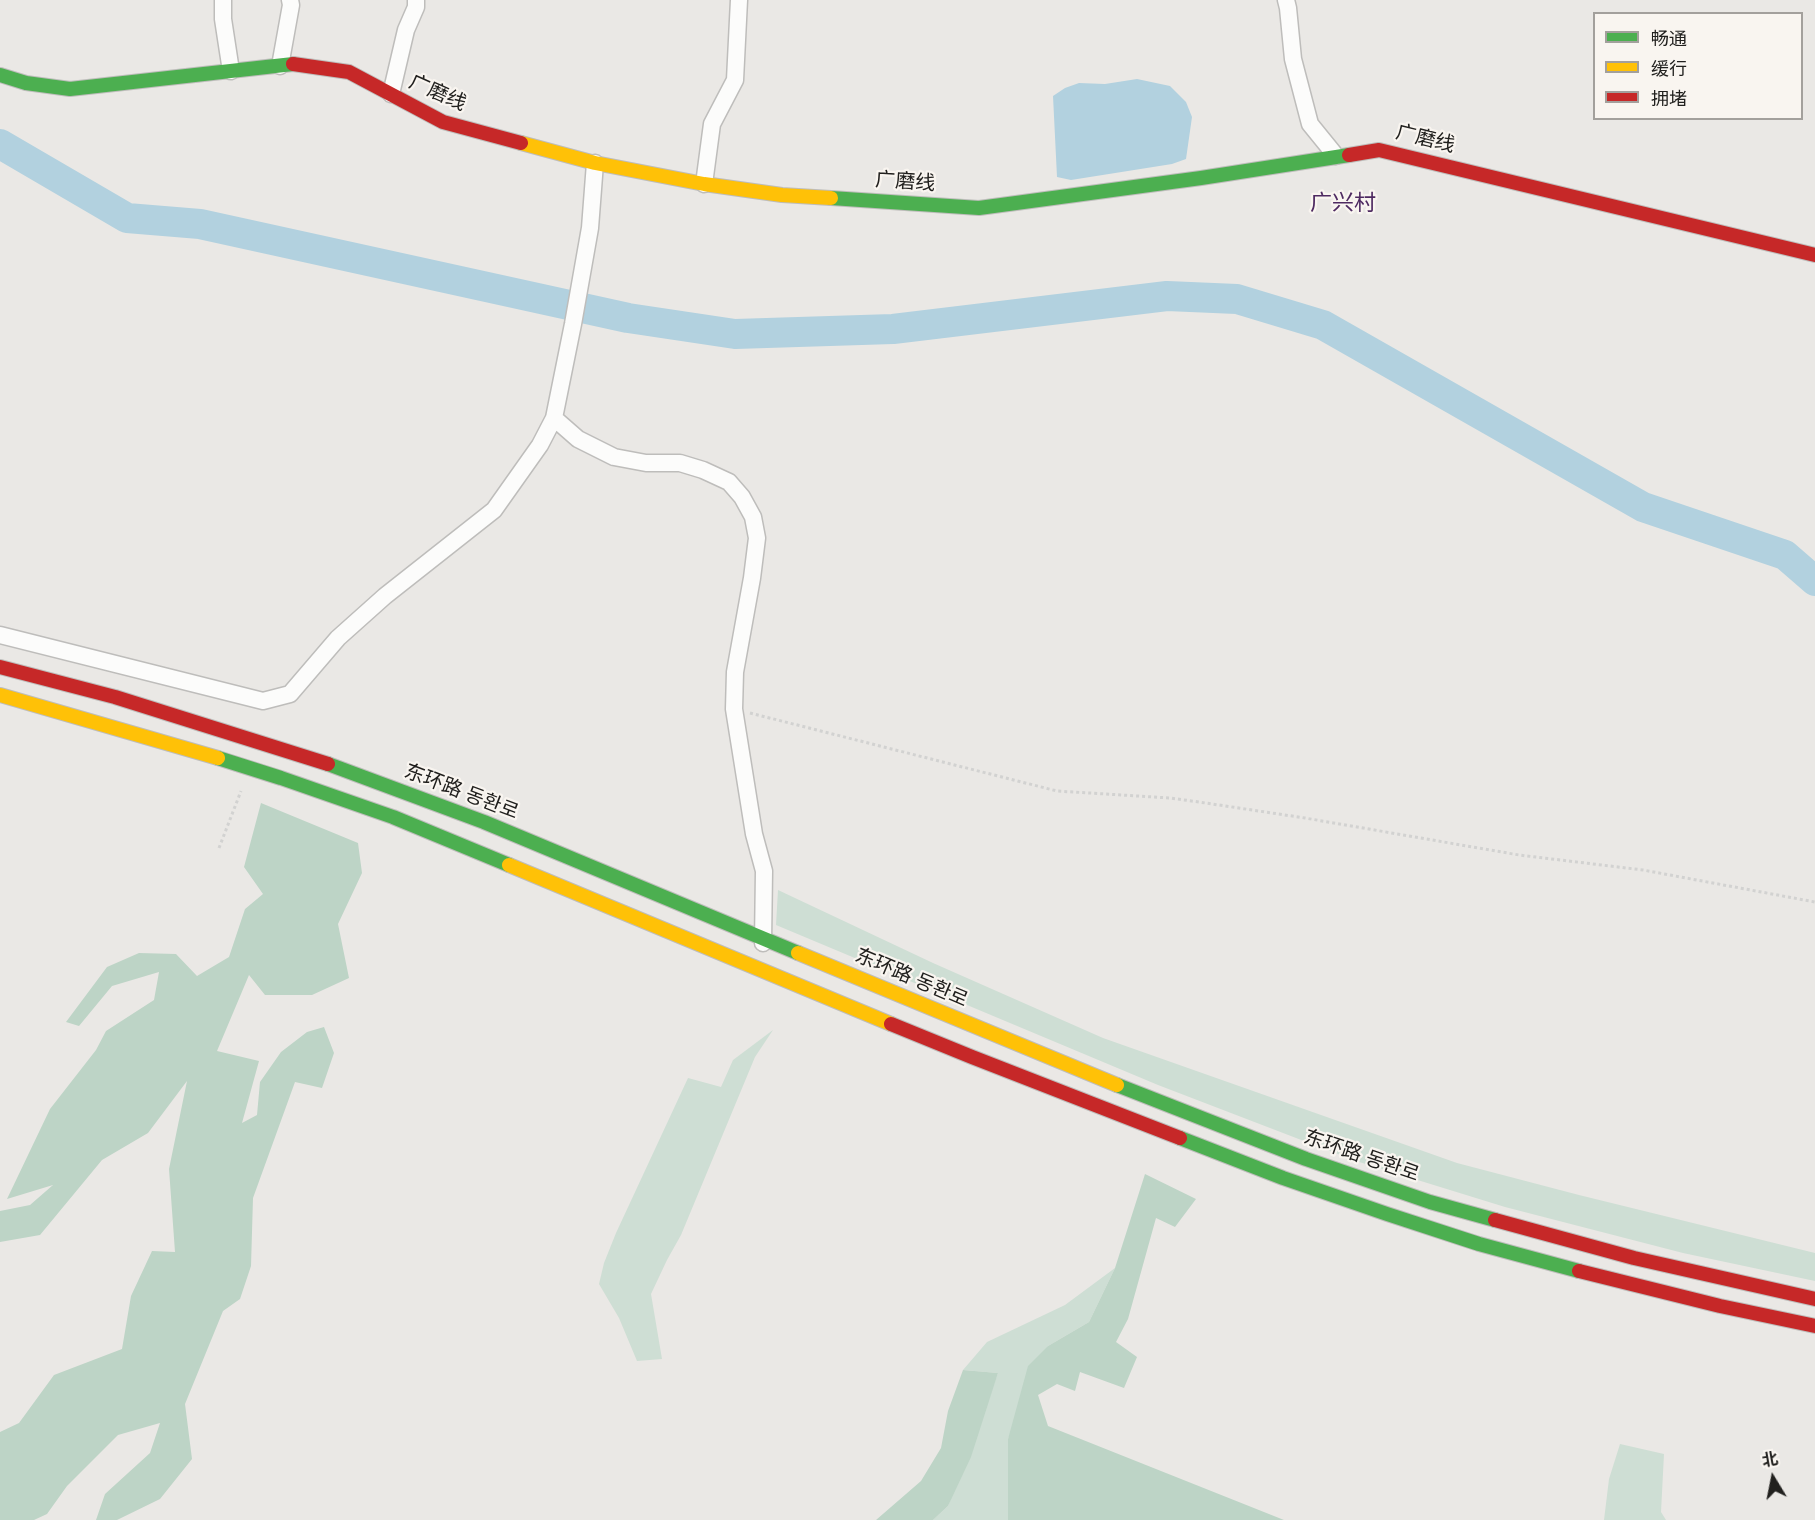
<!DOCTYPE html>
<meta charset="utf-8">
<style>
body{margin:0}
#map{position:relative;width:1815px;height:1520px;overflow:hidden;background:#eae8e5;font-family:"Nunito Sans","Noto Sans SC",sans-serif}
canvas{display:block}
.legend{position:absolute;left:1593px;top:12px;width:210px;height:108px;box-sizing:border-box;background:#f9f5f0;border:2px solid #a3a09c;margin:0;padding:8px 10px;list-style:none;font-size:18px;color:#21201e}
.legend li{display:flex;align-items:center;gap:12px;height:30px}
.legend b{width:30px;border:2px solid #a3a09c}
.north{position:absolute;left:1743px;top:1448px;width:60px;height:60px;-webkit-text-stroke:4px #f9f5f0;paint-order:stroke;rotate:350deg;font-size:16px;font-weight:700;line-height:24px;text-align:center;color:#21201e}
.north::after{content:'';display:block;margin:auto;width:21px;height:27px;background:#21201e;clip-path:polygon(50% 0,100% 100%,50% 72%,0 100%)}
</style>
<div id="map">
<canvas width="1815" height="1520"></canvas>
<ul class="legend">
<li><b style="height:8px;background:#4caf50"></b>畅通</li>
<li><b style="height:8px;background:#ffc107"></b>缓行</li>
<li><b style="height:8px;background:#c62828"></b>拥堵</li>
</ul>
<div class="north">北</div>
</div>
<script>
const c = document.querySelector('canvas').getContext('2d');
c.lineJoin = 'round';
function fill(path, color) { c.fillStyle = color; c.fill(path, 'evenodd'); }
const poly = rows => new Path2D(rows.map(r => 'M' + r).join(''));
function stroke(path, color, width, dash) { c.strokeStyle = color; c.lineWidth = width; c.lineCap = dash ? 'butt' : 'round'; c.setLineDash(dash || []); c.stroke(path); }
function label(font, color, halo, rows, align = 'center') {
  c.font = font + ' "Nunito Sans","Noto Sans SC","Noto Sans KR",sans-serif'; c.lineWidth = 4.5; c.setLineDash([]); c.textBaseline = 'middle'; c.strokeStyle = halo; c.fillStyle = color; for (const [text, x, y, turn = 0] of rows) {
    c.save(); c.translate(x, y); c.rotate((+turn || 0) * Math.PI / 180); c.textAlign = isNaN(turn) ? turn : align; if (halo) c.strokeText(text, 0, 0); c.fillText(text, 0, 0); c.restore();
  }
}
fill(poly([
 [778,890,933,963,1103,1038,1457,1163,1579,1195,1815,1253,1815,1281,1683,1253,1505,1207,1356,1161,1158,1085,776,925],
 [773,1030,755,1057,681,1235,667,1260,651,1294,662,1359,637,1361,619,1318,599,1284,604,1263,616,1233,688,1078,721,1087,733,1060],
 [1115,1268,1089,1322,1048,1346,1008,1439,1008,1520,933,1520,948,1506,998,1373,963,1370,987,1342,1065,1305],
 [1620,1444,1664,1454,1661,1512,1666,1520,1604,1520,1609,1479]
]), '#ceded4');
fill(poly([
 [261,803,358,843,362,873,338,924,349,978,312,995,265,995,249,975,217,1051,259,1061,242,1123,257,1115,260,1082,281,1052,307,1032,324,1027,334,1053,322,1088,295,1082,253,1198,251,1266,240,1299,223,1311,185,1404,192,1459,160,1499,117,1520,96,1520,105,1494,150,1453,160,1423,118,1435,67,1486,47,1514,34,1520,0,1520,0,1432,19,1423,54,1375,122,1349,131,1296,152,1251,175,1252,169,1169,187,1081,148,1133,102,1160,40,1235,0,1242,0,1211,30,1205,53,1185,7,1199,50,1109,96,1050,106,1031,154,1000,159,972,112,986,79,1026,66,1022,107,967,139,953,176,954,197,976,229,957,245,909,263,894,244,867],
 [1145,1174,1196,1199,1175,1227,1156,1218,1128,1319,1116,1342,1137,1357,1124,1388,1080,1372,1075,1391,1057,1384,1038,1395,1048,1426,1284,1520,1008,1520,1008,1439,1028,1366,1048,1346,1089,1322,1115,1268],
 [963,1370,998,1373,971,1457,948,1506,933,1520,876,1520,921,1481,941,1448,948,1411]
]), '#bdd4c6');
fill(poly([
 [1137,79,1170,86,1186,102,1192,117,1186,159,1172,164,1071,180,1057,177,1053,96,1065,88,1079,83,1105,84]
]), '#b2d1df');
stroke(poly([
 [0,144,127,218,200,224,628,318,735,334,893,329,1167,296,1237,299,1323,325,1643,507,1785,555,1815,581]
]), '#b2d1df', 30);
const street = poly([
 [223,0,223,19,231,71],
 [1286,0,1288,8,1293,59,1310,124,1336,156],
 [280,66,291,5,290,0],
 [391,94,406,30,416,7,416,0],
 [704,184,712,124,735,80,739,0],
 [554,418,578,439,614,457,646,463,680,463,703,470,729,482,742,497,753,517,757,538,752,578,735,672,734,709,754,834,764,871,763,943],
 [0,635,263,701,290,694,338,638,385,596,494,510,540,445,554,418,573,324,590,228,595,163]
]);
const fast = poly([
 [0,75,26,83,70,89,293,64],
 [831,198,979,208,1201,178,1349,155],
 [218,758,281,778,393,817,509,865],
 [328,764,484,822,798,953],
 [1117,1085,1306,1159,1430,1202,1495,1220],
 [1180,1138,1283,1178,1387,1214,1479,1244,1579,1271]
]);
const slow = poly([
 [521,143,595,163,704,184,782,195,831,198],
 [0,695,218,758],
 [509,865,891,1024],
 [798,953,1117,1085]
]);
const jam = poly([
 [293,64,349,72,443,122,521,143],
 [1349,155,1379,150,1815,255],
 [0,667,115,697,328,764],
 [891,1024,972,1057,1180,1138],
 [1495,1220,1634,1258,1815,1299],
 [1579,1271,1720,1306,1815,1326]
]);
stroke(street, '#bebdbb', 19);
stroke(fast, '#bebdbb', 16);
stroke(slow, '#bebdbb', 16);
stroke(jam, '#bebdbb', 16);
stroke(poly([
 [750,713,1057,791,1170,798,1199,802,1305,818,1519,855,1643,870,1815,902],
 [219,848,241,791]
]), '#d2d2d1', 3, [3, 3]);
stroke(street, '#fcfcfb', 16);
stroke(fast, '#4caf50', 14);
stroke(slow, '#ffc107', 14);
stroke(jam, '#c62828', 14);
label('20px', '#21201e', '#f9f5f0', [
 ["广磨线",437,94,24],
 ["广磨线",1425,140,14],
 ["广磨线",905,183,4],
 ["东环路 동환로",461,793,21],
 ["东环路 동환로",911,979,23],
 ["东环路 동환로",1361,1157,19]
]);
label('22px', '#4e2a61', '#f9f5f0', [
 ["广兴村",1343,205]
]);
</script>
